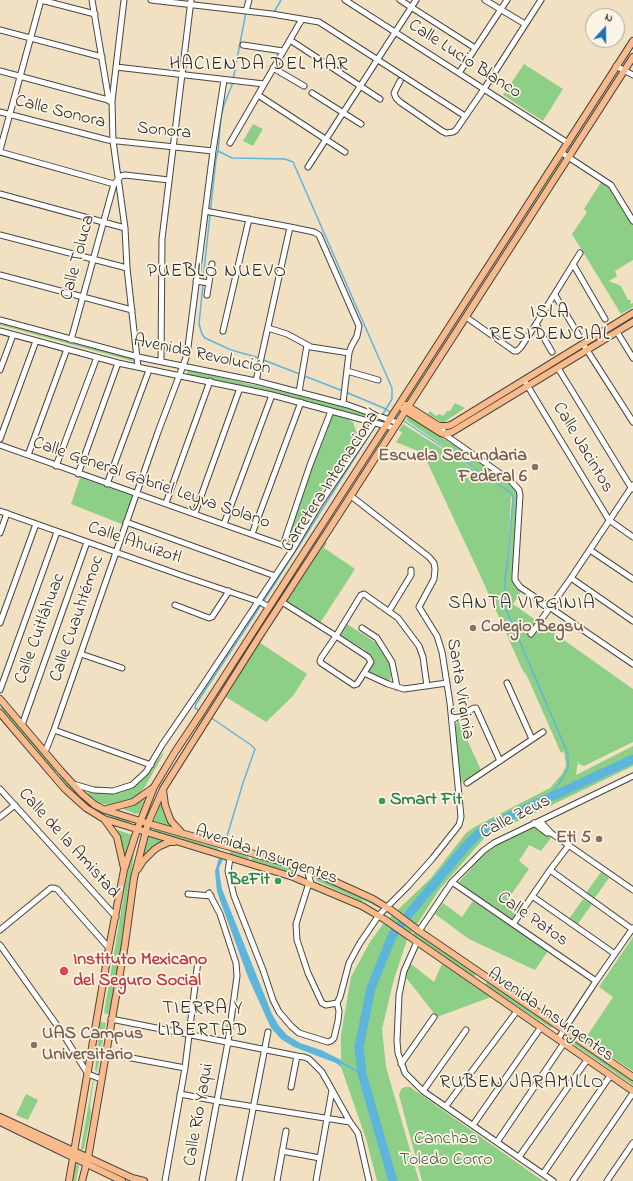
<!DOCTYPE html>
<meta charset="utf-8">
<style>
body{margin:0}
#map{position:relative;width:633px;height:1181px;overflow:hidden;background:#f1e1c2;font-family:"Indie Flower",sans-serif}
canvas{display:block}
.north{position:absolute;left:585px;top:8px;width:40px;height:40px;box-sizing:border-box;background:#fcf5e5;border:1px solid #a8a49b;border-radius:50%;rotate:21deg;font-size:11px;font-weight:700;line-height:16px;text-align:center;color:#2b2b2b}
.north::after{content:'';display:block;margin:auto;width:14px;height:18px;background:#1f6fb2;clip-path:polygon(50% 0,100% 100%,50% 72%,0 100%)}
</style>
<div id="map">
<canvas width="633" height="1181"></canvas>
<div class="north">N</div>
</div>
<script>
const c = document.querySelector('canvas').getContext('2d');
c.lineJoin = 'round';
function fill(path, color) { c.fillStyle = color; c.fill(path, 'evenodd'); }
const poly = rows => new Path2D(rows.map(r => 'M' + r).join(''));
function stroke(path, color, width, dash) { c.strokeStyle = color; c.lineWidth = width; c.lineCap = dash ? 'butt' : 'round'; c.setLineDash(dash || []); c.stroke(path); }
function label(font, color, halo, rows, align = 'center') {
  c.font = font + ' "Indie Flower",sans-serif'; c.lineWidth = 3.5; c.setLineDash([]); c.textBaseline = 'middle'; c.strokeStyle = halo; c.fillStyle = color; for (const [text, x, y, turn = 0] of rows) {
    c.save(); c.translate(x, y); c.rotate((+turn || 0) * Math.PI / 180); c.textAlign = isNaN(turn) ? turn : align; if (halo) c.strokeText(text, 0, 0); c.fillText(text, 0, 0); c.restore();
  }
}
fill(poly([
 [524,64,563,89,543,121,503,95],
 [253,124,263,129,253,146,243,141],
 [603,179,608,183,633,221,633,260,615,271,617,276,609,281,621,286,628,300,631,300,630,304,633,303,633,307,621,314,572,234,587,212,584,209],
 [0,321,135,358,136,362,0,325],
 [188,370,351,407,377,418,377,419,189,375,187,373],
 [455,403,465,408,443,423,428,414,430,411,436,416,439,414,443,416,447,411,450,411],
 [331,414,348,419,353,422,357,434,289,543,286,540],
 [408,416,511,481,519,490,515,580,521,592,513,604,633,689,633,742,584,766,579,764,578,761,576,775,633,746,633,766,485,837,439,890,407,940,394,979,382,1029,386,1067,419,1181,377,1181,366,1139,341,1067,341,1035,351,977,370,942,383,924,431,878,466,833,476,826,550,788,562,774,566,766,564,751,561,753,527,676,522,669,481,577,423,453,396,442,402,433,399,430,403,424,499,485,406,420],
 [511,495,513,498,509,560,508,560],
 [81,475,136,495,124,525,71,504],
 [322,540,327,543,324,548,355,569,320,623,284,602],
 [347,624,378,644,389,664,391,675,390,681,367,671,373,665,373,660,372,657,365,650,340,635],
 [259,642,307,674,293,696,266,722,226,697],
 [2,706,57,769,56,772,53,771,0,708],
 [458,720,481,770,460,783,455,726],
 [163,753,164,753,146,785,140,793,130,801,115,805,108,805,99,803,87,794,90,791,115,791,143,778],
 [62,777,94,807,107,814,130,822,130,824,92,810,59,780,59,778],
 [145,797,139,813,136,814,123,809,133,805],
 [162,804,166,819,170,825,169,827,154,822,154,820,160,805],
 [534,826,551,838,541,851,529,845,519,861,529,869,504,905,517,915,512,922,459,882,482,856,496,845],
 [115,829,132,835,126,857,125,856,121,842],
 [154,829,218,848,219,850,217,851,155,831],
 [139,832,134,852,127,913,111,1015,104,1013,128,870,136,840],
 [149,836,163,840,163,841,153,847,143,858,142,857,146,837],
 [230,851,232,851,248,856,249,859,230,854],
 [253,857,255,857,299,870,293,873,253,861,251,859],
 [313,872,380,905,379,908,363,900,361,901,317,881],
 [601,872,609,878,594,899,586,893],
 [583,899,592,904,577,925,569,919],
 [473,901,548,951,535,970,469,939,435,914,443,903,462,917],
 [414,932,475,973,475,976,472,977,412,935],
 [633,937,633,1071,585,1039,613,997,599,987],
 [410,963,434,982,442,964,491,997,437,1017,404,975],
 [488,980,552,1025,554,1027,551,1028,485,985],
 [100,1022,106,1023,97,1072,95,1070],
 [569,1034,633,1079,633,1085,566,1039],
 [93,1079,94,1079,90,1106,91,1114,84,1149,81,1150,81,1148],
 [405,1087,410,1087,543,1181,422,1181,399,1095,401,1089],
 [26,1094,38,1100,28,1120,16,1115],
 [77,1164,79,1166,76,1181,72,1181,75,1165]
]), '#8dcf87');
fill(poly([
 [219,858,223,859,219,868,220,877,222,889,272,1014,279,1026,287,1035,300,1043,321,1050,341,1060,341,1067,336,1063,294,1047,281,1039,271,1028,248,977,217,892,215,871]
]), '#5eb5db');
stroke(poly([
 [246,12,232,85,224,105,221,117,218,151,232,158,285,159,293,162,392,388,392,399,383,414],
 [274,12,281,0],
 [203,280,216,159,218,151],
 [203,284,199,324,202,334,205,338,231,350,256,357,348,393,386,409,391,413],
 [401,419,511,493,513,498,508,559,505,579,506,609,568,754,568,768,563,778,547,799],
 [263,602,375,426],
 [200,711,195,708,196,704,261,605],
 [210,717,251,745,255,749,243,783,225,843],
 [339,1061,362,1074]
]), '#5eb5db', 1.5);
stroke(poly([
 [393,1181,362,1074,359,1047,371,988,392,936,413,909,467,845,479,833,492,825,527,808,633,759]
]), '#5eb5db', 9);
const minor = poly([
 [41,0,95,14],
 [92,0,109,101],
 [124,0,112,101,113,141,125,228,127,268,138,367],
 [151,0,272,14,319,22,465,116],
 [345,0,568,143],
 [400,0,475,48],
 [485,0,525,24],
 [246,11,249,0],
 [0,30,102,57],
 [290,40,380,99],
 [243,45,283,51],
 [616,66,633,75],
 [116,67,264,84],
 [273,68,304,86],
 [0,71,112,101],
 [459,73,507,0],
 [400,81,394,93,396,98,400,102,442,131,446,133,453,132,456,130,484,89,541,0],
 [312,93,361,124],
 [258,95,345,152],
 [0,112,108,140,213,151],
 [230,143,302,19],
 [0,150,41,0],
 [0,152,114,184,121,176,125,175,169,180],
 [562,153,611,185,633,221],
 [308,167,416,0],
 [0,194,125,228],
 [205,211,290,227,256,381],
 [290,227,314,232,319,235,359,326,357,336,351,347,349,353,343,403],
 [0,235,127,268],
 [573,264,605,319],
 [0,275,132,310],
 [196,281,209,283],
 [207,295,212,264],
 [555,295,579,336],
 [466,317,514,351,517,351,521,347,536,324,580,253],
 [0,320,138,357,256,381,348,405,398,423],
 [536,324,552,352],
 [268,328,287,334,311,347,349,353],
 [0,331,118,363,272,395,394,428],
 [223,331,249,219],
 [617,332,633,358],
 [71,340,114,184],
 [585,347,633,422],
 [161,361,162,239,191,0],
 [558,368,632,489],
 [0,370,13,335],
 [347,371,378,380],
 [524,380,609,520,633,537],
 [299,392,307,345],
 [442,426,444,434,511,481,519,490,520,495,515,576,515,580,520,587,633,664],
 [0,439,36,341],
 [0,445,293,549],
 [28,455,67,349],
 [56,466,97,357],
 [78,474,118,363],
 [107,484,149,370],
 [166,503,210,381],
 [0,511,186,577,260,602,269,607],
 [195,513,240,388],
 [126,522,275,576],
 [224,524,272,395],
 [0,533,7,513],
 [252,534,301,402],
 [283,545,310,465,331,411],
 [590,550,633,579],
 [571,578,633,621],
 [282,602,336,636,368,657,371,662,357,684,354,685,321,663,320,661,321,658,336,636,361,595,364,594,398,618,419,646,423,657,427,686],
 [175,605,209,618,212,617,229,591],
 [389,611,411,575,411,570],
 [0,623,36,524],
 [362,628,377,638,392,662,397,687],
 [531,634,571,578,633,485],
 [81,654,122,668],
 [364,673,388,684,404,689,447,683],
 [507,683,532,739],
 [0,690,57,532],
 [452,720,474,708,476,708,500,761],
 [22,725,87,542],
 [54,730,151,765],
 [45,752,54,730,158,432,187,355,213,151,224,80],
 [467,783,543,732],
 [73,784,94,790,113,791,132,785,146,772,162,745,201,688,293,549,319,505,374,423],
 [0,789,116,917],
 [0,817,15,805],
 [540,821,551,833,633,890],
 [534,823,547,833,551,833],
 [230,858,228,871,234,896,263,970,273,1000,279,1012,291,1026,299,1033,328,1042,331,1041,334,1038,338,1021,339,1011,337,1003,340,997,349,963,360,943,379,915,408,886,432,859,459,825,461,817,450,703,442,652,437,636,419,607,434,579,435,569,434,563,429,557,351,496],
 [307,869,311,884,308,886,296,924,297,940,308,973,322,1003,326,1005,337,1003],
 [550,870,632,929],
 [452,882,596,981],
 [188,894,211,896],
 [532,896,615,954],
 [513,924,550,870,569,845],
 [0,930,51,888,53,888,57,889,109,948],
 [419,931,452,882,483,851,494,843,633,776],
 [417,942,404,971,399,995,397,1041,398,1053,405,1073,423,1091,553,1181],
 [0,945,61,1031,88,1074,101,1079],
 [111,1019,297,1056,304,1057,309,1059,322,1072,350,1122,358,1133,369,1181],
 [558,1039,596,981,633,928],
 [105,1053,185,1068],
 [401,1064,434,1017],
 [291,1087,297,1056],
 [423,1091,466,1030],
 [180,1094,217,1101,350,1122],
 [446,1106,517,1011],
 [473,1125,541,1027],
 [497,1142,564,1043],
 [282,1151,320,1158],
 [519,1157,587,1060],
 [543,1174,610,1076],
 [165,1181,185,1068,198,961],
 [202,1181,228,1042,237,976,236,963,233,954,220,914,209,893],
 [239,1181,268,1032],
 [277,1181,286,1131],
 [316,1181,332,1090],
 [573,1181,633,1093],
 [607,1181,633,1143]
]);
const major = poly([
 [406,405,439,426,447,426,451,425,633,313],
 [403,409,441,433,444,434,452,432,633,322],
 [0,699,61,771,82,794,95,805,105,810,153,825,307,869,373,899,391,910,419,931,633,1077],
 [0,713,64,788,86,808,104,819,293,877,362,906,384,919,633,1091],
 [163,790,165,805,169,816,171,821,182,833],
 [107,809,133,802,153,788],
 [104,819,117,837,124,868],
 [138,869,143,861,154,850,160,846,169,842,174,842],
 [0,1117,132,1178,144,1181],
 [0,1122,122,1181],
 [69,1181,109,948,124,870,137,830,154,787,175,752,199,716,633,41],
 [82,1181,88,1158,125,944,134,878,148,823,163,789,259,637,339,514,633,57]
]);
stroke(minor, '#494642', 7);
stroke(major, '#494642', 8);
stroke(minor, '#fff', 5);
stroke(major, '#fabb8c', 6);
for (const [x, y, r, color] of [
 [535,467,4,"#8d6e63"],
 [473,628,4,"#8d6e63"],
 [382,801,4,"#2e9e5b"],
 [599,839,4,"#8d6e63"],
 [278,881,4,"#2e9e5b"],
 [64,971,5,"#e0444e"],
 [34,1045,4,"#8d6e63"]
]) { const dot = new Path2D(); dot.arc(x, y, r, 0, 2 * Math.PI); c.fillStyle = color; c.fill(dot); stroke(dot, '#fcf5e5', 1.5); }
label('18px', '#2b2b2b', '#fcf5e5', [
 ["Calle Lucio Blanco",464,60,33],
 ["Calle Sonora",60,113,14],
 ["Sonora",164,132,6],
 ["Calle Toluca",79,258,-75],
 ["Avenida Revolución",202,356,12],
 ["Calle Jacintos",582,448,59],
 ["Carretera Internacional",332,481,-57],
 ["Calle General Gabriel Leyva Solano",151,484,19],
 ["Calle Ahuízotl",134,544,19],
 ["Calle Cuauhtémoc",78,619,-71],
 ["Calle Cuitláhuac",41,629,-70],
 ["Santa Virginia",459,689,81],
 ["Calle Zeus",516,818,-27],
 ["Calle de la Amistad",68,844,48],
 ["Avenida Insurgentes",266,856,19],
 ["Calle Patos",532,920,35],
 ["Avenida Insurgentes",550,1016,35],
 ["Calle Río Yaqui",200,1115,-80]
]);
label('bold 18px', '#785e54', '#fcf5e5', [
 ["Escuela Secundaria",527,457],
 ["Federal 6",527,478],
 ["Colegio Begsu",481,628,"left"],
 ["Eti 5",591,839],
 ["UAS Campus",42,1035,"left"],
 ["Universitario",42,1056,"left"]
], 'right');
label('bold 18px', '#27864d', '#fcf5e5', [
 ["Smart Fit",390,801],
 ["BeFit",270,881,"right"]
], 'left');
label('bold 18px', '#be3a42', '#fcf5e5', [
 ["Instituto Mexicano",73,961],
 ["del Seguro Social",73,982]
], 'left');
label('18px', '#485c47', '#fcf5e5', [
 ["Canchas",446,1140],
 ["Toledo Corro",446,1161]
]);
c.letterSpacing = '1px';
label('19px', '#2b2b2b', '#fcf5e5', [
 ["HACIENDA DEL MAR",259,66],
 ["PUEBLO NUEVO",217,273],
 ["ISLA",550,314],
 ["RESIDENCIAL",550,336],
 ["SANTA VIRGINIA",522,605],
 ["TIERRA Y",203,1010],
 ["LIBERTAD",203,1032],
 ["RUBEN JARAMILLO",522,1084]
]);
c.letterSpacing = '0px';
</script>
